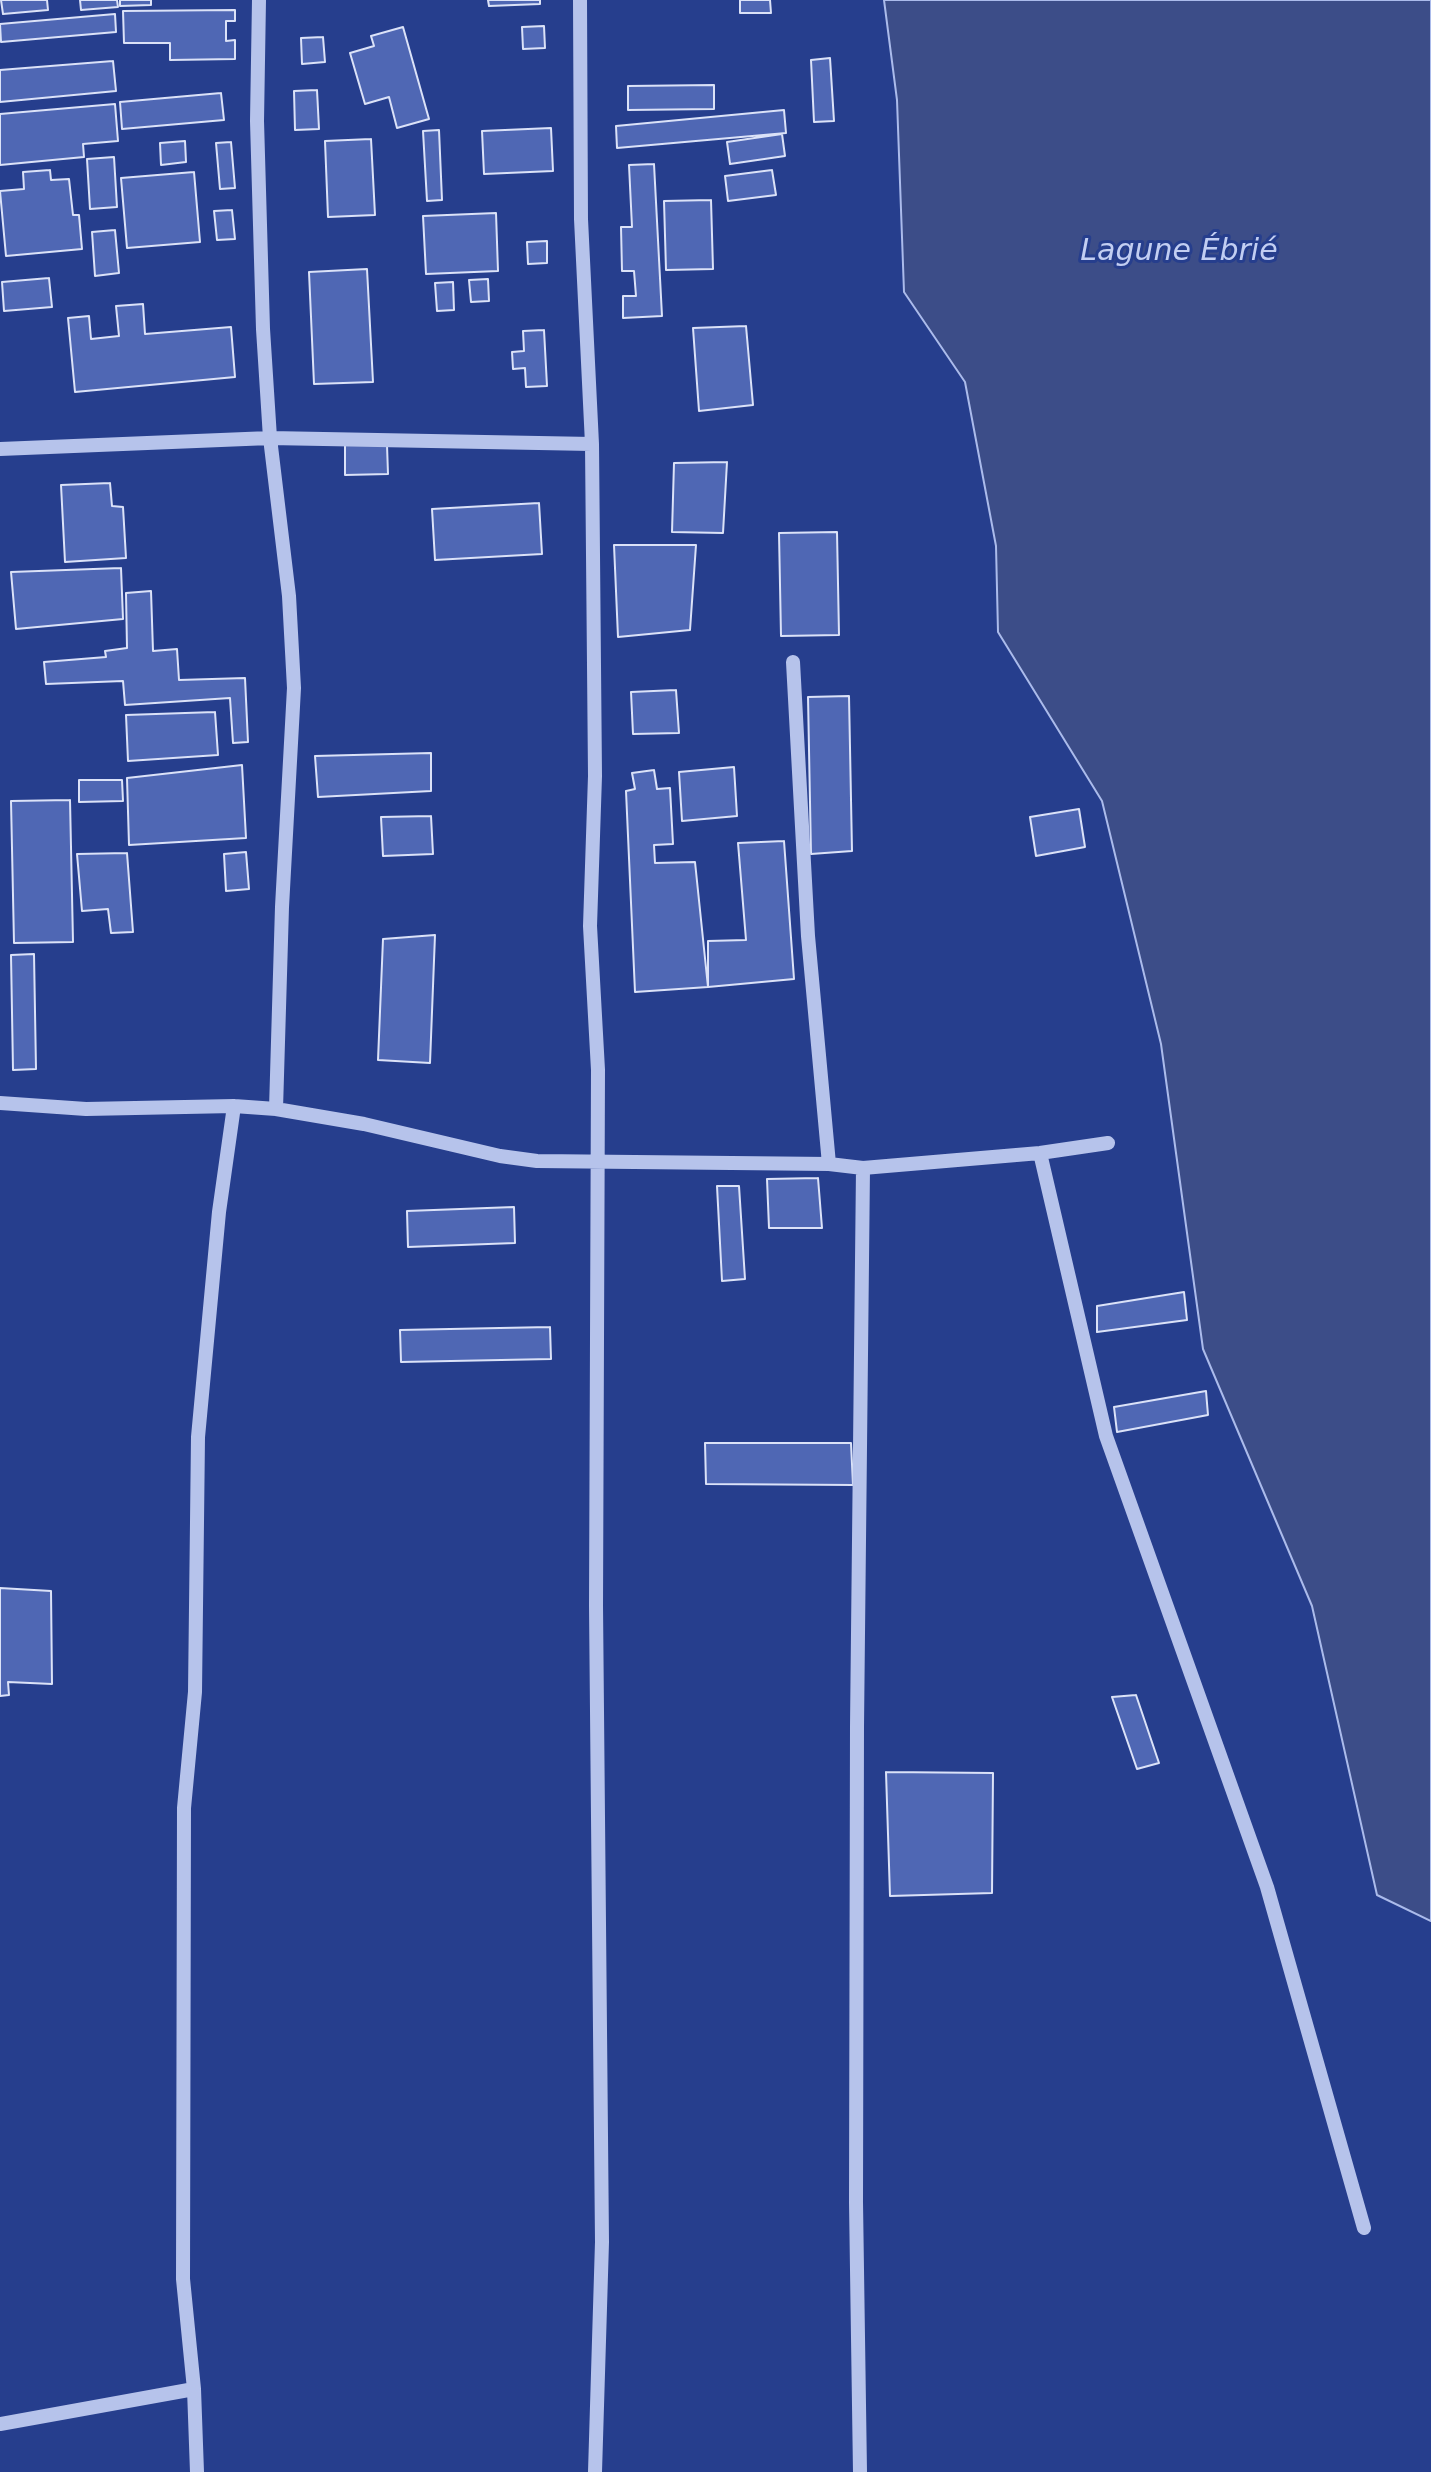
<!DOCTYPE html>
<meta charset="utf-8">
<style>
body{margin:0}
canvas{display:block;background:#263e8d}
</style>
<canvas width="1431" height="2472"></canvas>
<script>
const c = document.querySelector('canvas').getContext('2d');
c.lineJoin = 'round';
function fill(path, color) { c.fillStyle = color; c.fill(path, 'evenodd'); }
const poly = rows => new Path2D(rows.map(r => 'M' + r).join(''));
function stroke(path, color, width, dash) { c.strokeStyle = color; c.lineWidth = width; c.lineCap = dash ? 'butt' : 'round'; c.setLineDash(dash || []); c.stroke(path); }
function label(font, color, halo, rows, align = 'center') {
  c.font = font + ' "DejaVu Sans",sans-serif'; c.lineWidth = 6; c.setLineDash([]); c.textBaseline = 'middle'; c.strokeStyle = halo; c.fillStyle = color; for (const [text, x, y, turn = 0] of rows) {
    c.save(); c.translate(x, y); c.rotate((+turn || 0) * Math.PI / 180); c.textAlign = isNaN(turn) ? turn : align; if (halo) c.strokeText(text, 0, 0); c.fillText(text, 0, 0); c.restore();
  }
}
const water = poly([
 [884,0,1431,0,1431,1921,1377,1895,1312,1606,1203,1349,1161,1044,1102,801,998,632,996,546,965,382,904,292,897,100,884,0]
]);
fill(water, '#3c4d88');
stroke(water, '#abbbeb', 2);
const building = poly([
 [1,0,47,0,48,10,3,14,1,0],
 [80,0,117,0,118,7,81,10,80,0],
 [120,0,151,0,151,5,120,6,120,0],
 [488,0,540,0,540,4,489,6,488,0],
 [740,0,770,0,771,13,740,13,740,0],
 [235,10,235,21,226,21,226,41,235,40,235,59,170,60,170,43,124,43,123,11,235,10],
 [115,14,116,32,1,42,0,24,115,14],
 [544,26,545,48,523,49,522,27,544,26],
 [403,27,429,119,397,128,389,97,365,104,350,53,374,46,371,36,403,27],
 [323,37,325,62,302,64,301,38,323,37],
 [830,58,834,121,814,122,811,60,830,58],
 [113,61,116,91,0,102,0,70,113,61],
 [714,85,714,109,628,110,628,86,714,85],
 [317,90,319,129,295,130,294,91,317,90],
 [221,93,224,120,122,129,120,102,221,93],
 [115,104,118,141,83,144,84,157,0,165,0,114,115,104],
 [784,110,786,133,617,148,616,126,784,110],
 [551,128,553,171,484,174,482,131,551,128],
 [439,130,442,200,427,201,423,131,439,130],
 [782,134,785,156,730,164,727,142,782,134],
 [371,139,375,215,328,217,325,141,371,139],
 [185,141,186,162,161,165,160,143,185,141],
 [231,142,235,188,220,189,216,143,231,142],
 [114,157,117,207,90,209,87,159,114,157],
 [654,164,662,316,623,318,623,296,636,296,634,271,622,271,621,227,632,227,629,165,654,164],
 [50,170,51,180,69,179,73,215,79,215,82,249,6,256,0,191,24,189,23,172,50,170],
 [772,170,776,195,728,201,725,176,772,170],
 [194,172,200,242,127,248,121,178,194,172],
 [711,200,713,269,666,270,664,201,711,200],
 [232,210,235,239,217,240,214,211,232,210],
 [496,213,498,271,426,274,423,216,496,213],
 [115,230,119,273,95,276,92,232,115,230],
 [547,241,547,263,528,264,527,242,547,241],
 [367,269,373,382,314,384,309,272,367,269],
 [49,278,52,307,4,311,2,282,49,278],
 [488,279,489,301,471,302,469,280,488,279],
 [453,282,454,310,437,311,435,283,453,282],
 [143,304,145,334,231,327,235,377,75,392,68,318,89,316,91,339,119,336,116,306,143,304],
 [746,326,753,405,699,411,693,328,746,326],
 [544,330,547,386,526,387,525,368,513,369,512,352,524,351,523,331,544,330],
 [345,445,387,445,388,474,345,475,345,445],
 [727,462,723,533,672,532,674,463,727,462],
 [110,483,112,506,123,507,126,558,65,562,61,485,110,483],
 [539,503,542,554,435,560,432,509,539,503],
 [837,532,839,635,781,636,779,533,837,532],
 [614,545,696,545,690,630,618,637,614,545],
 [121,568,123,619,16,629,11,572,121,568],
 [151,591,153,651,177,649,179,680,245,678,248,742,233,743,230,698,125,705,123,681,46,684,44,662,106,657,105,651,127,648,126,593,151,591],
 [676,690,679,733,633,734,631,692,676,690],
 [849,696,852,851,811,854,808,697,849,696],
 [215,712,218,755,128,761,126,715,215,712],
 [431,753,431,791,318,797,315,756,431,753],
 [242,765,246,838,129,845,127,778,242,765],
 [734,767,737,816,682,821,679,772,734,767],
 [654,770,657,789,670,788,673,844,654,845,655,863,695,862,708,987,635,992,626,791,635,789,632,773,654,770],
 [79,780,122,780,123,801,79,802,79,780],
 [70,800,73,942,14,943,11,801,70,800],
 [1079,809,1085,847,1036,856,1030,817,1079,809],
 [431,816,433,854,383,856,381,817,431,816],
 [784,841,794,979,708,987,708,941,746,940,738,843,784,841],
 [246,852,249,889,226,891,224,854,246,852],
 [127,853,133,932,111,933,108,909,82,911,77,854,127,853],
 [435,935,430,1063,378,1060,383,939,435,935],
 [34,954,36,1069,13,1070,11,955,34,954],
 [818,1178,822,1228,769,1228,767,1179,818,1178],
 [717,1186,739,1186,745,1279,722,1281,717,1186],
 [514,1207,515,1243,408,1247,407,1211,514,1207],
 [1184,1292,1187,1320,1097,1332,1097,1306,1184,1292],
 [550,1327,551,1359,401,1362,400,1330,550,1327],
 [1206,1391,1208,1415,1117,1432,1114,1407,1206,1391],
 [705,1443,851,1443,853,1485,706,1484,705,1443],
 [0,1588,51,1591,52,1684,8,1682,9,1695,0,1696,0,1588],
 [1136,1695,1159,1763,1137,1769,1112,1697,1136,1695],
 [886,1772,993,1773,992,1893,890,1896,886,1772]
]);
fill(building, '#4f67b4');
stroke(building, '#dbe2f8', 2);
stroke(poly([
 [259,0,257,121,263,329,270,438,289,596,294,688,282,907,276,1109],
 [580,0,581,219,592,444,595,776,590,926,598,1070,596,1605,602,2242,595,2472],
 [0,449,270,438,592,444],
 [793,662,808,936,829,1164],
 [0,1103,86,1109,234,1106,276,1109,364,1124,500,1156,537,1161,829,1164,863,1168,1040,1153,1108,1143],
 [1040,1153,1106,1436,1267,1887,1364,2228],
 [0,2424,194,2389],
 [197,2472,194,2389,183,2279,184,1808,195,1692,198,1437,219,1212,234,1106],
 [860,2472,856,2202,857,1726,863,1168]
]), '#b6c3eb', 14);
label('italic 30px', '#c2cef2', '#263e8d', [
 ["Lagune Ébrié",1179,252]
]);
</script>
